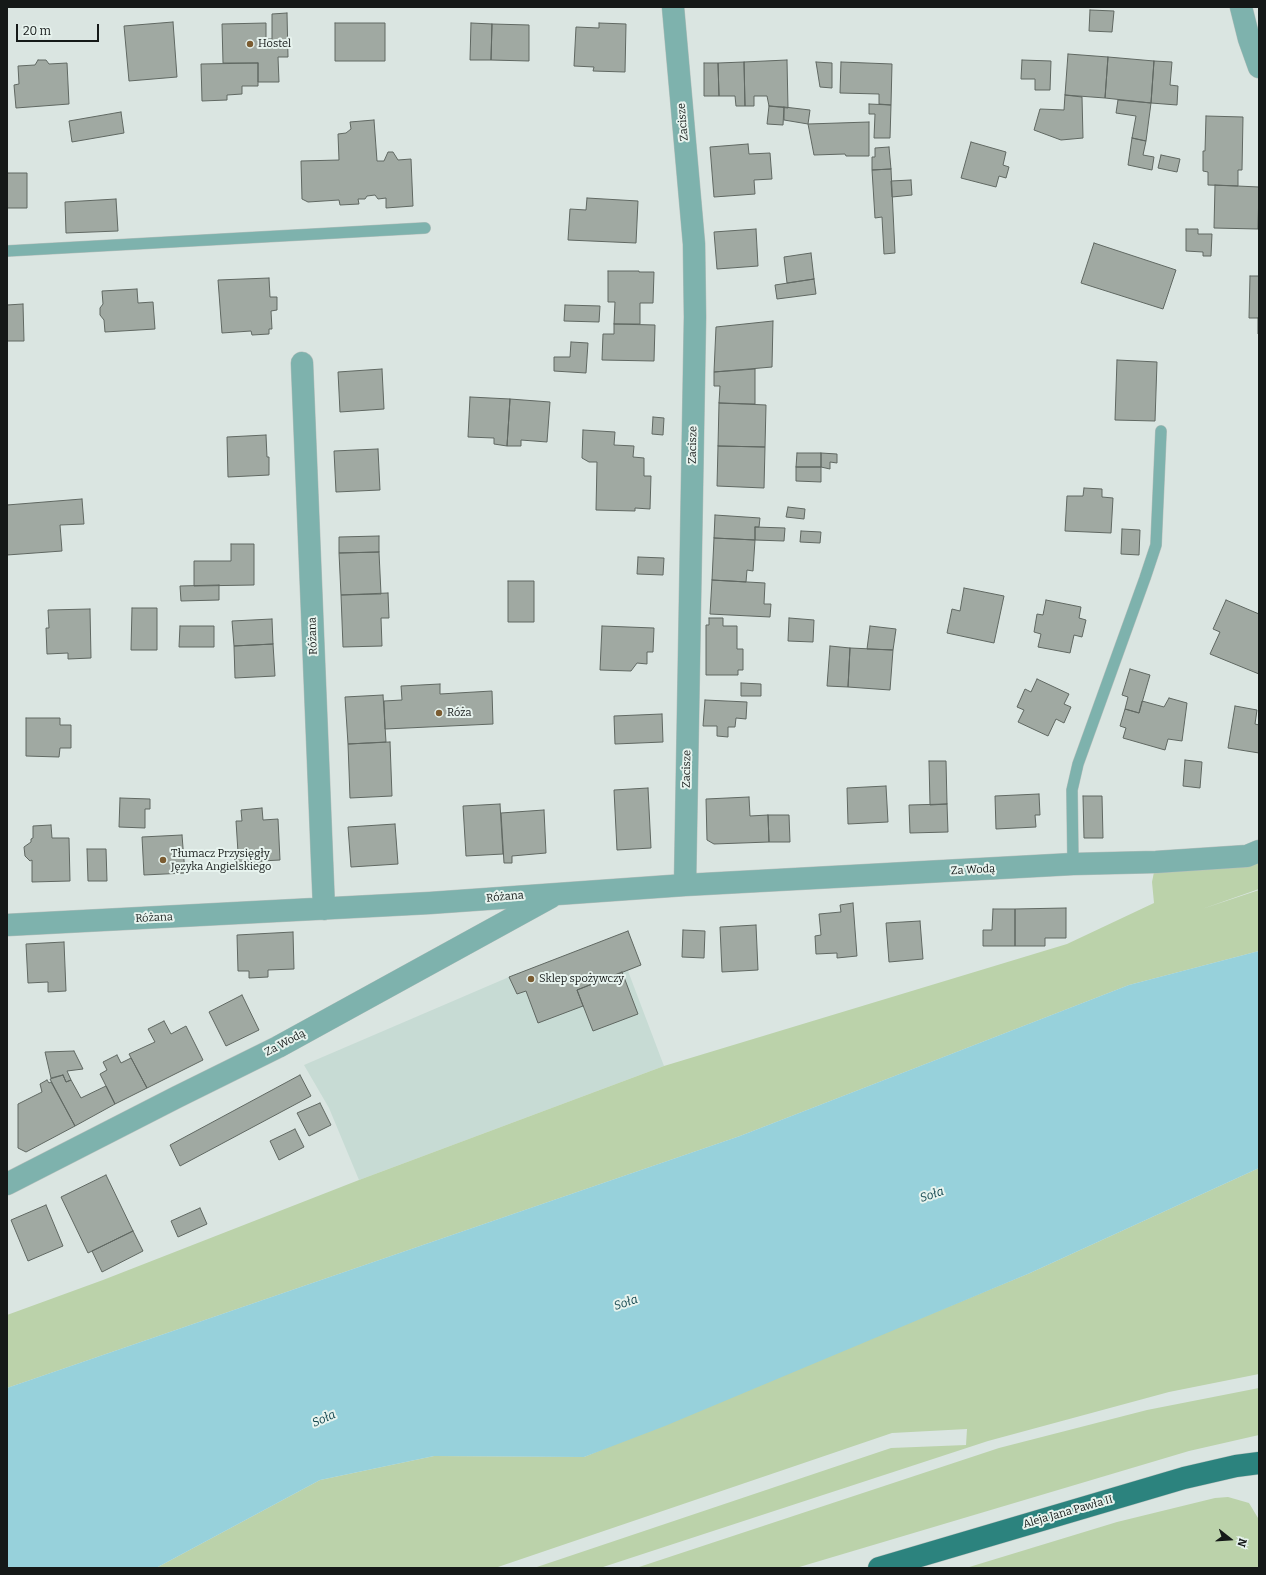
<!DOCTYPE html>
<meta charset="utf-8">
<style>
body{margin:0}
#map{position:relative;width:1266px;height:1575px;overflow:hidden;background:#dae5e1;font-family:Bitter,serif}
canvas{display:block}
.frame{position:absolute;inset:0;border:8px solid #151918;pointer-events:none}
.north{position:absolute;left:1210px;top:1519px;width:40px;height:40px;-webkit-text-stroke:3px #e7f3ee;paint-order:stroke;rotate:107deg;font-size:11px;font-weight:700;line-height:16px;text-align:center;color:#151918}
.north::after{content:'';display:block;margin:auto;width:14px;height:18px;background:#151918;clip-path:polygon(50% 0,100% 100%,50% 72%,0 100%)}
.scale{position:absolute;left:16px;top:24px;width:83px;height:18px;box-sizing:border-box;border:2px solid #151918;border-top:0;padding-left:5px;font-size:12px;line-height:14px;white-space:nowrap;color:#151918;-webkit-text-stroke:3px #e7f3ee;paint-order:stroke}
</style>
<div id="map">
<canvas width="1266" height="1575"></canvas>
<div class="frame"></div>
<div class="north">N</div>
<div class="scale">20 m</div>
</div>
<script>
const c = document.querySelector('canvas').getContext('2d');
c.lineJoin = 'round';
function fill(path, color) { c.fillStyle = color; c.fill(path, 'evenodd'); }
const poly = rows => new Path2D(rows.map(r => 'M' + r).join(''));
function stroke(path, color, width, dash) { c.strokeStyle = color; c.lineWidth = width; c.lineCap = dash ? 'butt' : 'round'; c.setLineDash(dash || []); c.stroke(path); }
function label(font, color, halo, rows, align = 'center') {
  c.font = font + ' Bitter,serif'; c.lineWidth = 4; c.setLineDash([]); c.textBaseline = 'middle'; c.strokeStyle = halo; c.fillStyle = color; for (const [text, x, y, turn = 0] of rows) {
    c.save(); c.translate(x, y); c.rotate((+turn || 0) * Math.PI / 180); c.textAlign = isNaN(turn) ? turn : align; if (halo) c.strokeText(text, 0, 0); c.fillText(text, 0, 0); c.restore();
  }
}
fill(poly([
 [628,931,641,965,628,971,664,1066,359,1180,329,1108,304,1065,509,977]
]), '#c7dbd4');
fill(poly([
 [1259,851,1259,889,1202,909,1259,890,1259,951,1129,985,740,1136,7,1388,7,1315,103,1280,359,1180,664,1066,1067,944,1154,903,1152,882,1156,862],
 [1259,1168,1259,1374,1169,1392,988,1441,600,1568,534,1568,891,1448,966,1445,967,1429,892,1433,495,1568,156,1568,320,1480,434,1456,584,1457,1030,1273],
 [1259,1388,1259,1435,1189,1451,796,1568,636,1568,999,1448,1147,1410],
 [1228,1497,1249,1503,1258,1518,1259,1568,966,1568,1117,1522,1215,1498]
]), '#bbd2aa');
fill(poly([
 [1259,951,1259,1168,1030,1273,665,1426,584,1457,434,1456,320,1480,156,1568,7,1568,7,1388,740,1136,1129,985]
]), '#97d1db');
const building = poly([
 [1090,10,1114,11,1112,32,1089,31,1090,10],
 [287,13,288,57,278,57,279,82,258,82,258,63,223,63,222,24,266,23,266,39,272,39,272,14,287,13],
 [173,22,177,77,129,81,124,26,173,22],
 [335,23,385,23,385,61,335,61,335,23],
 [471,23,492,24,491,60,470,60,471,23],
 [599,23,626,24,625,72,593,71,594,67,574,66,576,27,599,28,599,23],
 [492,24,529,25,529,61,491,60,492,24],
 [1068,54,1108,57,1105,98,1065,95,1068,54],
 [1108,57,1154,61,1151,103,1105,98,1108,57],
 [38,60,46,60,49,64,67,63,69,104,16,108,14,85,19,84,18,66,35,65,38,60],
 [787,60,788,108,769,106,767,96,754,96,754,106,745,106,744,62,787,60],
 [1022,60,1051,61,1050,90,1035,90,1035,79,1021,79,1022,60],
 [1154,61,1172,62,1170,85,1178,86,1177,105,1151,103,1154,61],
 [744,62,745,106,736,106,735,96,719,96,718,63,744,62],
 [816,62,832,63,832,88,820,87,816,62],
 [841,62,892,64,891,105,879,104,879,94,840,93,841,62],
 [258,63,258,86,242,86,242,94,227,95,227,100,202,101,201,64,258,63],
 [704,63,718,63,719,96,704,96,704,63],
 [1065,95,1082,97,1083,138,1061,140,1034,130,1040,109,1064,110,1065,95],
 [1118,100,1151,103,1146,141,1132,138,1136,116,1116,113,1118,100],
 [869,104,891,105,890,138,874,138,875,114,869,114,869,104],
 [769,106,784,107,783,125,767,124,769,106],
 [784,107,810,110,808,124,784,120,784,107],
 [121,112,124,133,72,142,69,121,121,112],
 [1206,116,1243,117,1242,170,1238,170,1238,186,1208,185,1208,172,1203,171,1203,151,1205,151,1206,116],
 [374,120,377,161,384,161,388,152,393,152,398,160,411,159,413,206,386,208,386,198,378,199,375,195,367,196,365,199,358,199,359,204,340,205,339,200,308,202,302,199,301,161,339,160,338,134,346,133,351,129,350,122,374,120],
 [869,122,869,156,846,156,845,154,814,155,808,124,869,122],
 [1132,138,1146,141,1143,155,1154,157,1152,170,1128,165,1132,138],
 [971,142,1006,152,1003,165,1009,167,1006,178,999,176,996,187,961,178,971,142],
 [748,144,749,154,770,153,772,179,754,180,755,194,714,197,710,147,748,144],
 [889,147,891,169,872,170,872,157,875,157,875,148,889,147],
 [1161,155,1180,159,1177,172,1158,168,1161,155],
 [891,169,895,253,884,254,882,217,875,218,872,170,891,169],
 [7,173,27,173,27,208,7,208,7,173],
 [911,180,912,195,892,197,891,181,911,180],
 [1215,185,1259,187,1258,229,1214,228,1215,185],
 [587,198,638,201,636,243,568,240,570,209,586,210,587,198],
 [116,199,118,231,66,233,65,202,116,199],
 [756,229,758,266,717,269,714,232,756,229],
 [1186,229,1198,229,1198,234,1212,234,1211,256,1203,256,1203,252,1186,251,1186,229],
 [1094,243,1176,270,1163,309,1081,283,1094,243],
 [811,253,814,279,787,283,784,257,811,253],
 [608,271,639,271,639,272,654,272,653,303,640,303,640,324,614,324,615,302,608,302,608,271],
 [1250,276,1259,276,1259,318,1249,318,1250,276],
 [269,278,270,297,277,297,277,310,271,311,272,329,269,329,269,334,252,335,251,331,222,333,218,280,269,278],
 [814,279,816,294,777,299,775,285,814,279],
 [137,289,138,303,153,302,155,329,105,332,104,320,100,315,100,308,103,304,102,291,137,289],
 [23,304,24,341,7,341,7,305,23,304],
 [565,305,600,306,599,322,564,321,565,305],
 [1258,318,1259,318,1259,334,1258,334,1258,318],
 [773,321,772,367,714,372,716,327,773,321],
 [614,324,655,325,654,361,602,360,603,334,614,334,614,324],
 [571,342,588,343,586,373,554,371,554,357,570,357,571,342],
 [1117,360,1157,362,1155,421,1115,420,1117,360],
 [382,369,384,409,340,412,338,372,382,369],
 [755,369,755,404,719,403,720,386,714,386,714,372,755,369],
 [470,397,510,399,507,446,494,444,494,438,468,437,470,397],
 [510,399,550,402,547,442,521,440,521,446,507,446,510,399],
 [719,403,766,405,765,447,718,446,719,403],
 [653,417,664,418,663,435,652,434,653,417],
 [583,430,615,432,614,445,634,446,633,457,644,458,644,476,651,476,650,509,635,508,635,511,596,510,597,462,589,462,582,458,583,430],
 [266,435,267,457,269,457,269,475,228,477,227,437,266,435],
 [718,446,765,447,764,488,717,486,718,446],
 [378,449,380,490,336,492,334,451,378,449],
 [797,453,821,453,821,467,796,467,797,453],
 [821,453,837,454,837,463,830,462,830,469,821,467,821,453],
 [796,467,821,467,821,482,796,481,796,467],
 [1084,488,1102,489,1102,497,1113,498,1111,533,1065,531,1067,496,1083,496,1084,488],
 [82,499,84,524,60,525,62,551,7,555,7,505,82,499],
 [788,507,805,509,804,519,786,517,788,507],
 [715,515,760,518,759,527,755,527,755,540,714,538,715,515],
 [755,527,785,528,784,541,755,540,755,527],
 [1122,529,1140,530,1139,555,1121,554,1122,529],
 [801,531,821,532,820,543,800,542,801,531],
 [379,536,379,552,339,553,339,537,379,536],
 [714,538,755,540,753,571,747,570,746,582,712,580,714,538],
 [231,544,254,544,254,585,194,586,194,561,231,561,231,544],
 [379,552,381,594,341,595,339,553,379,552],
 [638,557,664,558,663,575,637,574,638,557],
 [712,580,765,583,764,604,771,604,770,617,710,614,712,580],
 [508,581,534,581,534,622,508,622,508,581],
 [219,585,219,600,181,601,180,586,219,585],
 [964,588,1004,596,994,643,947,633,952,609,960,611,964,588],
 [388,593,389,618,381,618,382,646,343,647,341,595,388,593],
 [1046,600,1081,607,1079,618,1086,620,1082,637,1074,635,1070,653,1038,647,1041,634,1034,632,1037,614,1043,615,1046,600],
 [1226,600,1259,614,1259,674,1210,654,1220,632,1213,629,1226,600],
 [132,608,157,608,157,650,131,650,132,608],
 [90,609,91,658,68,659,68,653,47,654,46,628,49,628,48,610,90,609],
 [709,618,723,618,723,626,737,626,737,649,743,649,743,670,738,670,738,675,706,675,706,625,709,625,709,618],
 [789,618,814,620,813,642,788,641,789,618],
 [272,619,273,644,234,646,232,621,272,619],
 [180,626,214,626,214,647,179,647,180,626],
 [602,626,654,628,653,652,647,652,647,664,637,663,631,671,600,670,602,626],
 [870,626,896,629,893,650,867,649,870,626],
 [273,644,275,676,235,678,234,646,273,644],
 [830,646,850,648,848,687,827,686,830,646],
 [850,648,893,650,890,690,848,687,850,648],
 [1130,669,1150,675,1139,713,1125,709,1128,697,1122,695,1130,669],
 [1037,679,1069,694,1064,704,1071,707,1064,723,1056,719,1048,736,1018,722,1024,710,1017,707,1025,689,1031,692,1037,679],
 [741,683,761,684,761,696,741,696,741,683],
 [440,684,440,694,492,691,493,724,385,729,384,701,402,700,401,686,440,684],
 [383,695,386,742,348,744,345,697,383,695],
 [1169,698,1187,703,1182,741,1168,739,1165,750,1123,738,1126,728,1120,726,1125,709,1139,713,1142,701,1164,707,1169,698],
 [705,700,747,702,746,719,736,718,735,727,728,727,728,737,717,736,717,726,703,726,705,700],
 [1235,706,1257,710,1255,724,1259,725,1259,753,1228,748,1235,706],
 [662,714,663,742,615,744,614,716,662,714],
 [26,718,60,718,60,725,71,725,71,748,60,748,59,757,26,756,26,718],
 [390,742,392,796,350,798,348,744,390,742],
 [1185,760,1202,762,1200,788,1183,786,1185,760],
 [929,761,946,761,947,804,930,805,929,761],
 [886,786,888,822,848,824,847,788,886,786],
 [648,788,651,848,617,850,614,790,648,788],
 [1039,794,1040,815,1035,815,1036,827,996,829,995,796,1039,794],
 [1083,796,1102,796,1103,838,1084,838,1083,796],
 [749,797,750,816,768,815,769,842,714,844,707,840,706,799,749,797],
 [120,798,150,799,150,809,145,809,145,828,119,827,120,798],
 [500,804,503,854,466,856,463,806,500,804],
 [947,804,948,832,910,833,909,805,947,804],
 [262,808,263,820,278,819,280,860,261,861,261,867,239,868,236,821,242,821,241,810,262,808],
 [544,810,546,853,512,856,512,863,504,863,501,813,544,810],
 [768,815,789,815,790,842,769,842,768,815],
 [395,824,398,864,351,867,348,827,395,824],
 [51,825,52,838,69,838,70,881,32,882,32,860,30,861,25,856,24,847,31,842,31,839,33,838,33,826,51,825],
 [182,835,185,873,144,875,142,837,182,835],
 [87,849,106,849,107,881,88,881,87,849],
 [853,903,857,956,837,958,837,953,816,954,815,936,821,935,819,914,841,912,840,905,853,903],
 [1066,908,1066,938,1045,938,1045,946,1015,946,1015,909,1066,908],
 [993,909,1015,909,1015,946,983,946,983,930,992,930,993,909],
 [920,921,923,959,889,962,886,923,920,921],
 [756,925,758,970,722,972,720,927,756,925],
 [683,930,705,931,704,958,682,957,683,930],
 [628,931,641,965,577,990,583,1006,538,1023,526,991,517,994,509,977,628,931],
 [293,932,294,969,268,970,268,977,249,978,249,971,238,971,237,935,293,932],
 [64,942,66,991,48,992,48,982,28,983,26,944,64,942],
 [622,972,638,1014,593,1031,577,990,622,972],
 [242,995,259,1030,226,1046,209,1012,242,995],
 [164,1021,171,1034,186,1026,203,1060,147,1088,129,1054,155,1042,148,1029,164,1021],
 [74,1051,83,1069,67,1071,71,1080,66,1082,63,1075,51,1078,45,1052,74,1051],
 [117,1055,121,1063,131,1058,147,1088,115,1104,100,1074,107,1070,103,1062,117,1055],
 [63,1075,66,1082,71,1080,81,1098,106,1086,115,1104,75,1126,50,1079,63,1075],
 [300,1075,311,1096,180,1166,170,1145,300,1075],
 [47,1080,49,1083,51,1082,75,1126,26,1152,18,1148,18,1104,42,1092,40,1084,47,1080],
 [320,1103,331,1125,309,1136,297,1113,320,1103],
 [295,1129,304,1147,279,1160,270,1141,295,1129],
 [106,1175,133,1231,88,1253,61,1197,106,1175],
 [46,1205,63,1246,28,1261,11,1220,46,1205],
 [200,1208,207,1224,178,1237,171,1221,200,1208],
 [133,1231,143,1251,102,1272,92,1251,133,1231]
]);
fill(building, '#a0a9a2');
stroke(building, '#606862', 1);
const service = poly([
 [7,251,425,228],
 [1073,864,1072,790,1078,764,1145,578,1156,545,1161,431]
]);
const minor = poly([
 [673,7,694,244,695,317,685,885],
 [1241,7,1249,39,1259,67],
 [302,363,324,909],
 [7,925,430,903,685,885,1073,864,1156,862,1247,856,1259,851],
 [7,1184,177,1097,278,1047,551,897]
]);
const primary = poly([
 [879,1568,1184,1478,1236,1466,1259,1463]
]);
stroke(service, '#b7c0bd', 12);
stroke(minor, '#b7c0bd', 23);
stroke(primary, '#b7c0bd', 23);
stroke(service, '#7eb2ad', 11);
stroke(minor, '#7eb2ad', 22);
stroke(primary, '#2c837e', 22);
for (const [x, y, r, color] of [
 [250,44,4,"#7b5c31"],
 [439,713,4,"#7b5c31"],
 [163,860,4,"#7b5c31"],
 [531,979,4,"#7b5c31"]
]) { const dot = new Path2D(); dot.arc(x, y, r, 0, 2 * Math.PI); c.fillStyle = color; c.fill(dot); stroke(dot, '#e7f3ee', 1.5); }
label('11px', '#151918', '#e7f3ee', [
 ["Hostel",258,44],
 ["Róża",447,713],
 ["Tłumacz Przysięgły",171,854],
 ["Języka Angielskiego",171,867],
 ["Sklep spożywczy",539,979]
], 'left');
label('11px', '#151918', '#e7f3ee', [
 ["Zacisze",683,122,-95],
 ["Zacisze",693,445,-89],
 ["Różana",313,636,-92],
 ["Zacisze",687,769,-89],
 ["Za Wodą",973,870,-3],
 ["Różana",505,897,-5],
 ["Różana",154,918,-3],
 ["Za Wodą",285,1043,-28],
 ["Aleja Jana Pawła II",1068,1512,-16]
]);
label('italic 12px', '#164951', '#e7f3ee', [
 ["Soła",932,1195,-19],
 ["Soła",626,1303,-19],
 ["Soła",324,1419,-24]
]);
</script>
